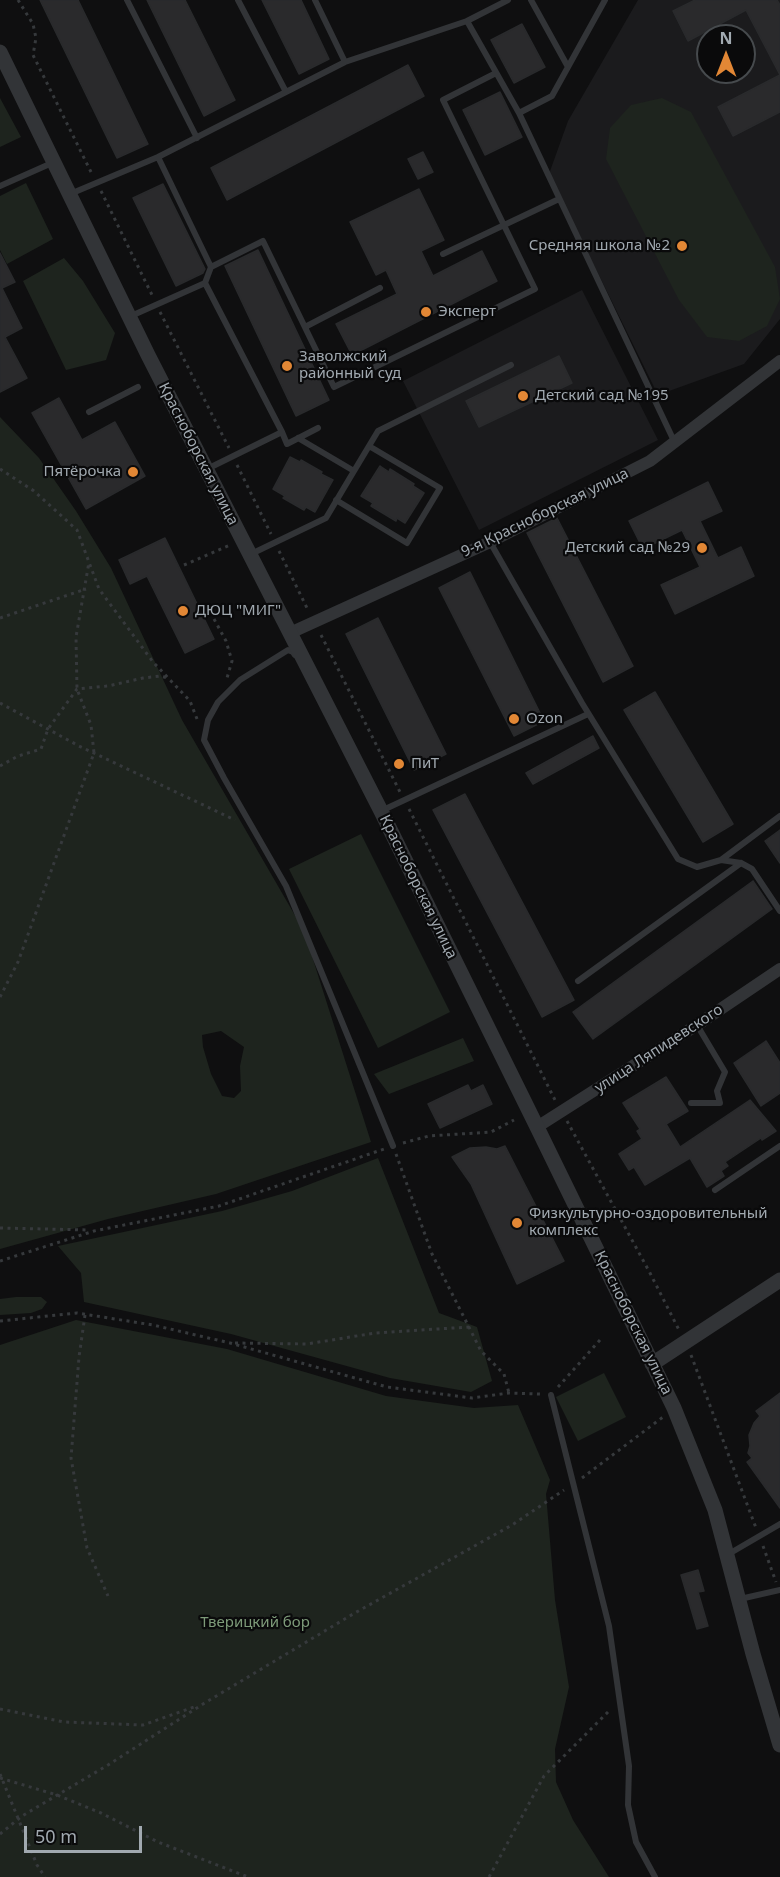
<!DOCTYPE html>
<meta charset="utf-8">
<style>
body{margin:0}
#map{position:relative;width:780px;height:1877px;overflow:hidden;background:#0f0f10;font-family:"Noto Sans",sans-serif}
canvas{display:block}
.north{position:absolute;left:696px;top:24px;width:60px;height:60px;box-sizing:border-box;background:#0a0a0b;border:2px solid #464a4d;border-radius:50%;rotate:0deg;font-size:16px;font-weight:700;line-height:24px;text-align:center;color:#a1a9b0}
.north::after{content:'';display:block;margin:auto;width:21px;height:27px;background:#e28735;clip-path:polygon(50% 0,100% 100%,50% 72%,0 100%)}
.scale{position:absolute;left:24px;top:1826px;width:118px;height:27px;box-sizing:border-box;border:3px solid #a1a9b0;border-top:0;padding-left:8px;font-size:18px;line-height:21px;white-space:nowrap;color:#a1a9b0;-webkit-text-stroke:4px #0a0a0b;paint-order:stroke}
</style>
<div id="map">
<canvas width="780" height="1877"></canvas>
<div class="north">N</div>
<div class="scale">50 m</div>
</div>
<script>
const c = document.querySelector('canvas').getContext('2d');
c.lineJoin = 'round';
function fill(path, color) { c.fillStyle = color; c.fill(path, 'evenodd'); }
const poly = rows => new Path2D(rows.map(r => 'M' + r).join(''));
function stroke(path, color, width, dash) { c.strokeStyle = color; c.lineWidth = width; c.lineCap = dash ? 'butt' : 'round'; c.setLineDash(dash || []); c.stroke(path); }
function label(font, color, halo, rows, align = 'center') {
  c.font = font + ' "Noto Sans",sans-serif'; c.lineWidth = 4.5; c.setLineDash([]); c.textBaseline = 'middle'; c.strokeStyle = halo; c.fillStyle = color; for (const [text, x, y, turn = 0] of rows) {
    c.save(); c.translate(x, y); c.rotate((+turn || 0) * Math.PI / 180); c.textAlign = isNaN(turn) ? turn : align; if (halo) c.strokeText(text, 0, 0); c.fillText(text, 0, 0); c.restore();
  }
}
fill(poly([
 [638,0,780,0,780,319,744,364,658,395,549,174,568,121],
 [708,36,744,36,744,72,708,72],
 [582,290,658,440,479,530,403,381]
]), '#1b1b1d');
fill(poly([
 [0,98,21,137,0,147],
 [662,98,691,112,775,267,780,299,767,326,739,341,707,337,679,300,606,159,610,128,631,105],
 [26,183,53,239,7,264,0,250,0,196],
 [64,258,83,281,115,333,106,360,66,370,23,281],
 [0,417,39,458,76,511,111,568,182,720,304,931,371,1142,216,1194,108,1219,0,1249],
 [221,1031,244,1047,240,1066,241,1091,234,1098,222,1096,211,1074,203,1047,202,1035],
 [361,834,450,1012,378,1048,289,869],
 [463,1038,474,1061,389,1094,374,1074],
 [378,1158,439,1313,477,1327,492,1381,471,1392,390,1378,231,1334,84,1302,81,1273,58,1246,222,1211,292,1191],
 [16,1297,41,1297,47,1302,42,1309,31,1313,0,1315,0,1299],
 [76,1320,227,1349,386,1396,474,1408,518,1405,550,1480,546,1494,555,1600,569,1687,555,1749,556,1782,573,1820,609,1877,0,1877,0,1345],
 [604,1373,626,1417,578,1441,556,1397]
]), '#1e241e');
const building = poly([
 [40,0,78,0,148,144,117,158,40,0],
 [147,0,185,0,235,100,204,116,147,0],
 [262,0,301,0,329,59,299,74,262,0],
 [695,0,777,0,780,5,780,112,733,136,718,107,780,75,746,10,688,41,673,11,695,0],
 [522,24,545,67,514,83,491,40,522,24],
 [408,65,424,96,227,200,211,168,408,65],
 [500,92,522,137,485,155,463,110,500,92],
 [423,152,433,172,418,179,408,159,423,152],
 [163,184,205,269,203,273,176,286,133,198,163,184],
 [419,189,444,240,421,251,433,276,482,251,497,281,352,355,336,324,397,294,386,270,376,275,350,222,419,189],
 [258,250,329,400,296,416,225,266,258,250],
 [0,253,15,282,2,288,22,328,5,337,27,378,0,392,0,253],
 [559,356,572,383,479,427,466,401,559,356],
 [59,398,82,440,115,422,145,476,86,509,32,413,59,398],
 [290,457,300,462,301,460,322,472,321,474,333,480,315,512,306,507,304,510,283,498,285,496,273,489,290,457],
 [380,466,389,472,390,469,414,484,413,486,424,493,405,523,397,518,396,521,371,506,373,503,361,496,380,466],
 [708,482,722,511,700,521,718,558,741,547,754,576,675,614,661,585,700,567,682,530,643,549,629,521,708,482],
 [557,518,633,666,603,682,527,533,557,518],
 [165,538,214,639,185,653,147,576,130,584,119,560,165,538],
 [470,572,544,721,514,736,439,588,470,572],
 [378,618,446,754,414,770,346,634,378,618],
 [655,692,733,824,703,842,624,710,655,692],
 [593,736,599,748,533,784,526,773,593,736],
 [465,794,574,1000,542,1017,433,810,465,794],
 [780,830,780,863,765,841,780,830],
 [753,881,772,909,593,1039,573,1012,753,881],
 [766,1041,780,1063,780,1093,761,1106,734,1063,766,1041],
 [666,1077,688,1111,666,1124,680,1147,750,1100,776,1131,762,1140,761,1138,725,1162,728,1166,721,1171,724,1176,707,1187,690,1158,645,1185,634,1167,629,1170,619,1154,642,1139,637,1131,640,1129,623,1103,666,1077],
 [468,1085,471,1091,483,1085,492,1104,440,1128,428,1104,468,1085],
 [505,1146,564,1261,517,1284,471,1184,452,1157,470,1148,486,1147,497,1149,505,1146],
 [780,1393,780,1508,747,1462,752,1458,748,1453,750,1446,749,1435,754,1423,760,1416,756,1411,780,1393],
 [698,1570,704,1591,698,1592,708,1626,697,1629,681,1575,698,1570]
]);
fill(building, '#2a2a2c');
stroke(building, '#292a2c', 1.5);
stroke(poly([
 [18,0,33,24,36,38,33,55,92,174],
 [101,191,152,295],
 [160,312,229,448],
 [237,465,271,534],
 [0,469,34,491,77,530,99,589,153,662,190,701,197,719],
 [279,551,308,610],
 [184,565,230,545],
 [0,618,86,589],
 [214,619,226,641,232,661,227,678],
 [321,635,400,792],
 [0,703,79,746,235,820],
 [0,766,18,756,41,749,48,729,77,689,108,686,143,678,160,676,168,678],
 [409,809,555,1100],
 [0,997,18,962,94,753,91,725,77,689,76,637,89,562],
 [567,1121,650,1273,679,1330],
 [403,1143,429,1136,491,1132,514,1120],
 [396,1154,432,1254,481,1351,504,1374,509,1393],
 [0,1228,90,1230],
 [0,1261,94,1231,219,1206,384,1149],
 [85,1315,79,1357,71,1458,87,1548,108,1596],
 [0,1321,77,1313,153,1325,230,1343,387,1387,472,1398,509,1393,540,1394],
 [235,1343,307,1344,375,1333,469,1327],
 [691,1355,756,1528],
 [558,1387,600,1340],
 [582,1478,663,1417],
 [763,1546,776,1582],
 [0,1709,64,1722,143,1725,197,1706],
 [0,1774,37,1865,45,1877],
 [0,1778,57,1795,101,1813,158,1842,248,1877],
 [0,1834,22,1816,108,1765,203,1704,353,1614,512,1525,564,1490],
 [489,1877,544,1776,610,1710]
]), '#36393c', 3, [3, 4.5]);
stroke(poly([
 [127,0,197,138],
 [238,0,286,92],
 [315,0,345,62],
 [531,0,568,67],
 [467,21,508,0],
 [519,113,674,441],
 [158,157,211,267],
 [0,186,52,163],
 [70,194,158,157,345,62,467,21,519,113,552,96,605,0],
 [443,254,559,199],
 [205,283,282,432,207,469],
 [131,316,205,283,211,267,263,241,334,387,535,289,443,100,496,73],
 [305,327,380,288],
 [89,412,138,387],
 [282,432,287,444,318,428],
 [298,438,354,471,378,431,511,365],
 [336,500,407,543,440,488,369,446],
 [490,542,582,703,678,859,697,867,721,860,741,863,752,869,780,911],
 [251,554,326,518,354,471],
 [295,655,293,652,288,650,240,680,218,702,208,720,204,740,224,778,286,886,393,1146],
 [381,811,588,714],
 [721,860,780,816],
 [578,981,741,863],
 [691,1103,720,1103,717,1091,725,1072,697,1025],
 [715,1190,780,1146],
 [551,1395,609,1626,629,1766,628,1805,636,1842,655,1877],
 [727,1555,780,1524],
 [740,1599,780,1590]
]), '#323437', 6);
stroke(poly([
 [290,633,490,542,650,461,780,361],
 [537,1127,697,1025,780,969]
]), '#323437', 12);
stroke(poly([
 [0,52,148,355,381,811,537,1127,674,1408,715,1510,753,1654,780,1745],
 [652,1364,780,1280]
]), '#323437', 15);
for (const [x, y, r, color] of [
 [682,246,6,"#e28735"],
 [426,312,6,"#e28735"],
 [287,366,6,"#e28735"],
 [523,396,6,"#e28735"],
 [133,472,6,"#e28735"],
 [702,548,6,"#e28735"],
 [183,611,6,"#e28735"],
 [514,719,6,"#e28735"],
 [399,764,6,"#e28735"],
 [517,1223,6,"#e28735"]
]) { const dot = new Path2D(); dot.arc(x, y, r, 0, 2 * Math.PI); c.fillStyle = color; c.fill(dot); stroke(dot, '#0a0a0b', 2); }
label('15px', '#a1a9b0', '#0a0a0b', [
 ["Средняя школа №2",670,246,"right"],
 ["Эксперт",438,312],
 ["Заволжский",299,357],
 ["районный суд",299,374],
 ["Детский сад №195",535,396],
 ["Пятёрочка",121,472,"right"],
 ["Детский сад №29",690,548,"right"],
 ["ДЮЦ \"МИГ\"",195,611],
 ["Ozon",526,719],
 ["ПиТ",411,764],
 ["Физкультурно-оздоровительный",529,1214],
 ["комплекс",529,1231]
], 'left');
label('15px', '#a1a9b0', '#0a0a0b', [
 ["Красноборская улица",198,454,63],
 ["9-я Красноборская улица",545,513,-26],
 ["Красноборская улица",418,887,64],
 ["улица Ляпидевского",659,1049,-33],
 ["Красноборская улица",633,1323,64]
]);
label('15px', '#7d9a79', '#0a0a0b', [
 ["Тверицкий бор",255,1623]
]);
</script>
